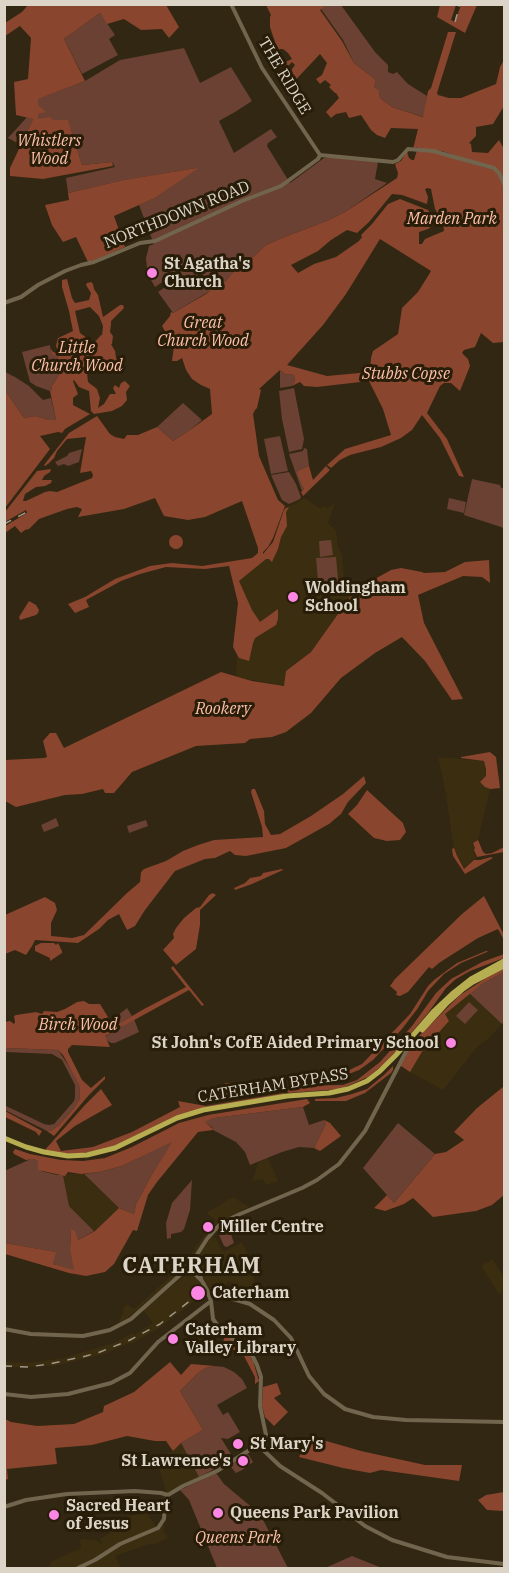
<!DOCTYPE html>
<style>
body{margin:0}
#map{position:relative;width:509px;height:1573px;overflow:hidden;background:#322712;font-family:"IBM Plex Serif",serif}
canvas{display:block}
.frame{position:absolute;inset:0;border:6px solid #dbd4c7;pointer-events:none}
</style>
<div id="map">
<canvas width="509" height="1573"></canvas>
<div class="frame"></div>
</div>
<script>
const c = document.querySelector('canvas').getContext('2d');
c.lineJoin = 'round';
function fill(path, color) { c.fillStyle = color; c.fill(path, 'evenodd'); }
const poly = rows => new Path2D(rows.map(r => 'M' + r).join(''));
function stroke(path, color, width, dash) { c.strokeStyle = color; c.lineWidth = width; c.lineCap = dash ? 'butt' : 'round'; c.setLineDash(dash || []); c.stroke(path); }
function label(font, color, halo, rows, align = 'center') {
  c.font = font + ' "IBM Plex Serif",serif'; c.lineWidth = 6; c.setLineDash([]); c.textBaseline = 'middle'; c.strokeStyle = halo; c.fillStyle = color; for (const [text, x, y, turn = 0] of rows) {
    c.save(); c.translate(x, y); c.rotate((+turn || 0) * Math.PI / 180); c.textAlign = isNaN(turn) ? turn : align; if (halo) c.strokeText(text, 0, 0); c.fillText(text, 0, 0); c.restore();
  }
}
fill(poly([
 [305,498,319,508,324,506,327,508,335,503,328,523,336,530,338,548,342,554,344,578,355,590,311,652,286,671,285,686,236,677,237,656,233,647,238,603,229,566,263,555,273,542,286,508],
 [438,757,484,761,486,768,485,787,490,789,478,840,472,843,475,848,473,851,476,858,464,869,454,851,446,794],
 [469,993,502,1024,489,1038,478,1046,443,1090,410,1072,405,1067,425,1034,450,1009],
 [268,1158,278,1181,266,1185,263,1179,252,1181,259,1162],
 [82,1173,119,1208,95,1231,69,1206,63,1175],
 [233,1197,249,1207,218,1222,187,1267,128,1318,118,1323,123,1313,123,1308,127,1304,134,1309,181,1267,216,1220,206,1213],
 [212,1237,216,1238,221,1249,225,1251,242,1242,251,1261,257,1300,247,1302,229,1296,233,1283,229,1282,218,1293,210,1292,197,1268,197,1259,204,1247],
 [493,1259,504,1278,504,1290,499,1294,481,1266],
 [189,1272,193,1272,196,1277,206,1292,159,1328,133,1343,127,1344,104,1354,54,1366,5,1368,4,1362,29,1363,63,1358,114,1343,133,1333,134,1335,153,1323,143,1310],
 [181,1443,199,1477,168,1493,166,1492,156,1458,173,1451],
 [147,1513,156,1526,163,1524,165,1527,163,1530,168,1538,153,1545,152,1543,115,1556,121,1568,51,1568,50,1562,81,1548,80,1539,96,1540,101,1544,102,1542,99,1539,126,1524,125,1517]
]), '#3b2d10');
fill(poly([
 [327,5,341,5,375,52,388,65,388,72,393,74,397,72,408,84,427,96,424,117,392,107,380,98,379,92,374,87,376,80,354,63,343,40,321,9],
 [100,13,115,35,109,39,118,55,82,74,64,39],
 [184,48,200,83,231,67,252,101,235,112,219,121,234,153,271,129,277,137,268,143,267,146,290,183,324,158,333,157,378,162,375,179,387,183,345,212,329,220,282,238,266,245,251,259,237,267,225,282,173,313,158,292,176,279,173,275,155,287,151,280,147,268,146,258,149,246,154,244,139,205,155,198,196,168,125,180,68,193,66,178,115,167,112,162,82,165,68,121,43,122,36,118,37,99,85,81,120,60],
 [27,117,33,119,21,145,8,138],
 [50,345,51,352,58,356,57,365,60,373,52,386,51,391,50,391,36,386,30,382,22,352],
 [280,370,285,374,294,375,295,381,292,386,280,388],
 [5,372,15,377,29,386,43,400,51,398,56,420,49,420,35,416,24,418,5,390,5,379,6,377],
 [294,388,304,439,302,449,289,452,282,419,279,391],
 [183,403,202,420,190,430,173,441,157,427],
 [280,436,288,471,271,474,264,439],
 [304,448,307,449,309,466,299,470,304,489,302,491,289,454,303,451],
 [82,449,79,462,68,466,64,464,58,466,55,462,67,456,69,453],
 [289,472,296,484,301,497,300,499,289,504,282,500,271,475],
 [472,479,500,485,501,488,504,488,504,528,464,515],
 [449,498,466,502,464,513,447,509],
 [331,540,333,555,320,557,319,541],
 [336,557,339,590,319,592,316,558],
 [56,818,59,826,44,832,41,825],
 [146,820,148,826,129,833,127,826],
 [504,972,504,1021,502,1024,469,993,482,984],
 [469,1002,478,1010,465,1024,456,1016],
 [127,1008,132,1016,103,1034,100,1028,117,1016],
 [134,1019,139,1032,115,1043,111,1043,106,1040,104,1037],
 [5,1048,58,1050,76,1076,79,1084,80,1098,75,1107,59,1125,51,1131,47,1131,5,1110,4,1105,44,1124,49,1125,54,1124,74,1101,75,1097,75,1085,62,1060,52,1054,5,1052],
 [303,1107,309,1125,324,1120,326,1124,314,1148,299,1147,282,1152,250,1165,245,1152,236,1142,213,1130,212,1127,204,1122,214,1118],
 [398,1123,435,1154,394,1203,363,1168],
 [173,1141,151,1176,136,1204,134,1214,119,1208,84,1174,99,1172,122,1166],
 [31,1159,34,1159,38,1162,41,1171,57,1175,63,1175,69,1206,94,1231,78,1240,71,1230,70,1250,75,1271,53,1264,55,1252,5,1243,4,1171],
 [192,1180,190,1210,184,1229,181,1232,171,1234,171,1238,167,1239,166,1223,172,1203],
 [227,1223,234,1243,227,1247,224,1246,217,1230],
 [215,1366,224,1367,234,1372,242,1379,247,1388,217,1405,223,1415,228,1412,240,1432,228,1439,221,1438,234,1459,199,1477,181,1443,203,1430,180,1391,198,1373,206,1368],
 [248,1454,253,1462,242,1470,236,1473,229,1465],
 [216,1473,224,1484,260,1514,288,1568,217,1568,189,1500,180,1490],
 [352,1556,382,1568,325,1568]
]), '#6a4133');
fill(poly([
 [28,5,166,5,179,27,169,38,162,29,141,30,124,19,107,24,100,13,64,39,85,81,38,99,38,105,46,112,38,114,38,119,50,117,53,120,68,120,82,165,112,162,113,166,43,179,10,176,10,168,33,119,16,115,14,82,28,79,31,38,20,26,5,36,5,23,22,12],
 [266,5,327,5,320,10,342,41,354,63,376,80,374,87,379,91,380,98,392,107,423,117,428,91,431,88,448,32,456,32,437,93,438,95,449,98,461,98,496,84,500,67,504,60,504,106,493,124,476,127,476,136,469,143,471,144,472,152,488,153,499,140,504,149,504,182,498,170,442,151,417,149,417,147,413,149,418,129,391,128,385,138,377,135,371,130,361,115,349,118,346,112,336,114,331,118,326,112,339,98,336,93,335,93,329,87,331,85,325,80,320,84,316,79,322,75,327,63,320,54,288,88,289,73,295,65,292,62,285,69,281,64,292,59,288,53,283,49,280,49,270,60,269,59,269,56,272,52,275,42,270,27,270,17,271,15],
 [440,5,456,5,451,20,455,22,461,5,477,5,465,33,437,17],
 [417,150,434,152,494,170,498,173,504,186,504,342,493,343,481,333,475,347,464,350,462,353,468,359,470,366,460,391,451,383,444,383,440,386,427,413,447,439,464,477,459,476,440,438,422,415,412,430,401,438,381,447,350,455,340,460,331,468,327,465,345,449,391,435,383,409,369,381,317,387,304,386,300,382,292,386,295,381,294,375,285,374,280,370,259,389,261,390,257,408,255,410,253,414,259,456,278,500,285,506,273,538,268,547,263,552,263,554,273,542,284,510,286,508,289,507,286,512,287,526,281,537,278,549,272,562,269,559,266,559,239,581,252,610,260,622,278,609,278,619,276,625,255,638,253,643,249,661,239,658,233,647,238,603,229,566,205,569,166,567,140,574,121,581,86,600,89,607,75,613,68,604,85,597,115,579,150,566,172,563,202,566,252,558,258,553,258,548,242,501,205,517,188,520,164,516,155,498,124,509,78,517,82,509,77,507,67,509,39,519,29,529,25,530,21,533,15,526,5,533,5,526,27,513,26,510,5,522,5,512,37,471,51,469,50,472,44,476,42,480,52,480,51,483,45,486,36,487,25,494,23,501,26,501,45,492,50,491,57,492,92,478,93,475,91,471,80,473,86,437,67,439,57,451,54,458,48,464,45,466,44,465,69,433,97,416,110,434,115,437,124,439,127,435,138,435,157,427,173,441,190,430,212,414,210,389,201,385,192,379,186,370,182,358,177,361,172,361,174,346,162,326,170,316,171,312,173,313,206,294,217,285,225,282,237,267,251,259,266,245,282,238,329,220,345,212,397,178,398,173,395,164,401,161,407,152,409,158,412,160,414,160],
 [428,188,431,189,435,209,443,222,444,231,425,239,422,244,419,244,419,232,428,229,435,224,432,216,428,210,400,199,388,204,372,224,361,235,362,237,359,241,336,257,314,264,298,273,291,265,318,251,331,240,347,230,357,233,369,222,392,194,402,195,427,204,428,197,425,189],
 [380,239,431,271,418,292,402,308,398,334,373,351,371,358,370,372,327,376,287,365,323,325,346,294],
 [196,168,197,169,155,198,114,216,125,247,95,260,88,262,76,237,63,242,52,225,45,205,69,200,68,193,124,180],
 [67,279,72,298,75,303,89,300,91,293,86,285,87,283,91,282,93,284,94,289,98,295,103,317,120,305,123,305,124,308,111,321,111,324,110,332,113,336,112,344,111,344,115,351,116,358,121,363,117,367,112,362,104,370,100,371,93,367,87,373,88,382,97,389,100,398,98,408,104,404,110,394,116,394,113,388,115,385,119,388,121,383,125,381,130,386,126,392,127,400,122,406,112,411,94,414,91,411,89,391,79,387,74,380,73,381,78,394,73,398,73,405,90,414,65,429,62,433,58,432,40,436,50,449,5,508,5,390,24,418,35,416,49,420,56,420,50,391,51,391,52,386,60,373,57,365,58,356,53,355,51,352,51,349,53,352,60,354,61,352,57,349,56,346,58,338,73,331,69,311,62,287,62,280],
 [90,307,99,316,103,326,102,335,101,335,93,344,89,344,87,338,80,333,75,311],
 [309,466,313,480,326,466,330,470,303,496,301,492,304,489,297,473,299,470],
 '169 542a7 7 0 1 1 14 0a7 7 0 1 1-14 0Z',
 [489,560,490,583,482,577,463,576,418,595,424,623,463,699,452,700,425,661,402,637,375,653,341,678,311,713,286,732,272,737,250,739,245,743,196,746,132,772,114,793,105,793,103,789,82,794,65,795,16,807,5,801,5,760,44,758,47,757,43,741,50,733,56,733,64,748,221,672,252,681,284,686,286,671,311,652,355,590,391,570,401,568,422,572,424,573,445,572,465,562],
 [29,601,36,605,39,610,38,613,36,615,20,620,19,617],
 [490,752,496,757,500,788,490,789,485,787,480,782,486,776,486,769,484,761,461,758,461,757],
 [364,776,366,783,348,802,341,814,329,824,286,848,246,856,235,855,230,851,215,858,205,859,175,871,145,910,135,926,127,930,119,914,108,920,99,929,78,943,35,940,32,946,26,955,15,950,5,954,5,915,45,897,55,903,57,910,51,923,51,936,72,938,84,935,127,893,140,882,141,872,144,869,166,861,183,851,198,845,214,840,263,837,262,827,251,792,252,789,255,789,264,811,265,824,271,835,280,834,311,816,343,794],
 [367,790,403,823,406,832,400,840,387,841,374,838,348,814,357,805],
 [478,840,483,852,486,854,492,853,504,847,504,852,477,857,474,850,475,848,473,843],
 [454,848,457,856,464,869,474,860,480,860,491,857,493,858,465,874,453,856,452,849],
 [282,869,283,870,252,884,235,890,234,888,245,883,250,878,261,876,263,873],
 [213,893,216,895,200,910,200,925,196,949,176,965,163,950,174,938,173,934,176,928,184,918,196,908,200,907,209,895],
 [484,896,504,935,504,940,498,929,478,938,439,963,432,969,429,967,408,992,400,996,396,995,397,992,390,986,395,979,462,914],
 [41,943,54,943,56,945,58,943,62,951,62,953,50,961,50,958,35,951,35,946],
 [486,951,488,951,487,952,461,963,444,974,428,991,418,1008,402,1029,373,1060,359,1070,346,1075,333,1078,315,1077,316,1076,333,1076,343,1073,362,1064,410,1014,428,986,434,980,457,963],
 [504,954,504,958,470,971,456,979,446,988,428,1013,397,1050,383,1065,368,1077,341,1089,289,1093,286,1090,284,1090,222,1100,225,1083,265,1086,343,1085,357,1080,380,1062,412,1026,436,993,451,979,482,962],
 [173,966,204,1005,202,1006,189,990,105,1036,110,1047,72,1045,68,1049,68,1052,82,1080,91,1088,105,1076,105,1079,89,1095,54,1136,47,1131,51,1131,59,1125,75,1107,80,1098,79,1084,63,1055,58,1050,5,1048,5,1022,10,1021,14,1024,15,1022,14,1016,16,1015,36,1012,42,1014,44,1011,57,1012,65,1009,77,1002,84,1001,89,1004,100,1004,108,1017,98,1024,103,1033,144,1009,186,987,171,968],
 [504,969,504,972,482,984,445,1014,449,1021,423,1050,410,1072,401,1066,400,1064,405,1058,411,1045,419,1036,460,995,486,978],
 [393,1066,393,1070,391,1073,365,1093,346,1101,315,1101,315,1099,336,1098,352,1094,367,1089,385,1074],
 [503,1087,504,1089,504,1195,492,1205,476,1211,433,1217,413,1198,404,1204,385,1211,374,1208,387,1195,394,1203,435,1154,446,1152,464,1140,454,1132,477,1108],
 [101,1089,112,1105,75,1126,56,1141,61,1151,93,1147,132,1132,180,1107,178,1101,206,1106,284,1093,285,1095,199,1110,115,1146,99,1151,67,1155,44,1151,84,1106],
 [307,1099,310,1103,303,1107,214,1118,205,1122,212,1128,213,1130,198,1132,157,1182,148,1195,137,1231,133,1230,114,1264,105,1272,86,1276,69,1273,5,1254,5,1243,56,1252,53,1264,74,1270,70,1250,71,1229,75,1231,78,1240,95,1231,119,1208,134,1214,136,1204,151,1176,172,1142,122,1166,99,1172,81,1174,68,1172,65,1176,38,1170,38,1162,34,1159,26,1160,14,1154,13,1152,15,1149,30,1154,61,1160,83,1161,105,1158,132,1147,179,1123,208,1115],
 [5,1111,42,1131,39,1136,36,1132,5,1117],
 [324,1120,330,1123,341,1136,320,1151,314,1148,326,1124],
 [218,1329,220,1329,246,1352,253,1361,259,1381,255,1384,255,1377,244,1356,240,1352,221,1346,225,1337],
 [170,1362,181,1375,191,1364,215,1366,206,1368,198,1373,180,1391,203,1430,181,1443,173,1451,166,1441,155,1441,127,1436,92,1445,55,1448,57,1464,7,1469,8,1479,5,1480,5,1419,11,1422,37,1426,74,1424,103,1412,104,1406,134,1392],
 [277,1383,281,1394,274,1398,288,1412,274,1426,265,1417,262,1406,263,1387],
 [309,1436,361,1451,425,1465,462,1465,459,1481,381,1470,370,1473,343,1468,299,1457],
 [504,1492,504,1511,487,1510,478,1500,486,1495]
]), '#89452d');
stroke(poly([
 [231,4,262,68,320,155,393,162,398,160,408,149,433,151,494,168,499,173,504,184],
 [4,303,21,297,38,285,65,271,81,265,94,262,140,243,155,241,242,201,281,186,318,159,320,155],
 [196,1256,196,1267,201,1278],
 [192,1271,202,1281,207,1290,211,1301,213,1319,218,1326,253,1357,257,1365,261,1377,260,1406,266,1435,265,1442,260,1447],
 [209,1295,216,1294,250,1304,274,1320,291,1338,309,1376,324,1394,345,1409,373,1417,406,1420,504,1422],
 [4,1329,31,1334,83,1336,110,1330,131,1319,189,1267,207,1239,221,1223,240,1214,302,1188,317,1180,339,1164,365,1131,410,1044],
 [4,1394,31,1397,68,1394,111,1383,130,1373,158,1342,211,1301],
 [260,1447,280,1466,322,1493,365,1526,392,1540,447,1557,504,1564],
 [168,1495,183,1486,217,1471,251,1449,260,1447],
 [4,1507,26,1500,67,1494,135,1491,161,1493,168,1495],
 [78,1568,95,1560,120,1544,158,1528,164,1519,165,1501,168,1495]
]), '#71654e', 4);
stroke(poly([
 [422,1030,446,1004,463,989,473,982,504,966],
 [4,1138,26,1147,44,1152,68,1156,87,1155,115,1148,177,1118,203,1110,287,1096,329,1093,348,1089,367,1081,380,1071,396,1055,434,1011,452,994,471,979,504,961]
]), '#b6ae51', 5);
stroke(poly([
 [455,22,460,4],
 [4,524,27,512],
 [4,1366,28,1367,49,1364,86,1356,100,1352,130,1340,160,1324,200,1293]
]), '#a19989', 1.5, [8, 8]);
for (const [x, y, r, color] of [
 [152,273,6,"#fc86e3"],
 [293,597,6,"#fc86e3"],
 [451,1043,6,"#fc86e3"],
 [208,1227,6,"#fc86e3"],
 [198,1293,8,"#fc86e3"],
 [173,1339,6,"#fc86e3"],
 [238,1444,6,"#fc86e3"],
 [243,1461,6,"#fc86e3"],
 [218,1513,6,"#fc86e3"],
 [54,1515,6,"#fc86e3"]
]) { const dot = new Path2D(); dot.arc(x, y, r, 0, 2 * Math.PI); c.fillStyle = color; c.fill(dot); stroke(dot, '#281d08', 2); }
label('16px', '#dbd4c7', '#281d08', [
 ["THE RIDGE",284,76,59],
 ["NORTHDOWN ROAD",177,215,-22],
 ["CATERHAM BYPASS",273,1086,-9]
]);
label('italic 16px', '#fec0aa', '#281d08', [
 ["Whistlers",49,141],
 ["Wood",49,159],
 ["Marden Park",452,219],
 ["Great",203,323],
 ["Church Wood",203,341],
 ["Little",77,348],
 ["Church Wood",77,366],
 ["Stubbs Copse",406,374],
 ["Rookery",223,709],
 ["Birch Wood",78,1025],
 ["Queens Park",238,1538]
]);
label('bold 16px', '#dbd4c7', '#281d08', [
 ["St Agatha's",164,264],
 ["Church",164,282],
 ["Woldingham",305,588],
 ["School",305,606],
 ["St John's CofE Aided Primary School",439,1043,"right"],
 ["Miller Centre",220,1227],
 ["Caterham",212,1293],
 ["Caterham",185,1330],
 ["Valley Library",185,1348],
 ["St Mary's",250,1444],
 ["St Lawrence's",231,1461,"right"],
 ["Sacred Heart",66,1506],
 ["of Jesus",66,1524],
 ["Queens Park Pavilion",230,1513]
], 'left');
c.letterSpacing = '1.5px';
label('bold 22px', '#dbd4c7', '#281d08', [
 ["CATERHAM",192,1267]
]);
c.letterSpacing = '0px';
</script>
